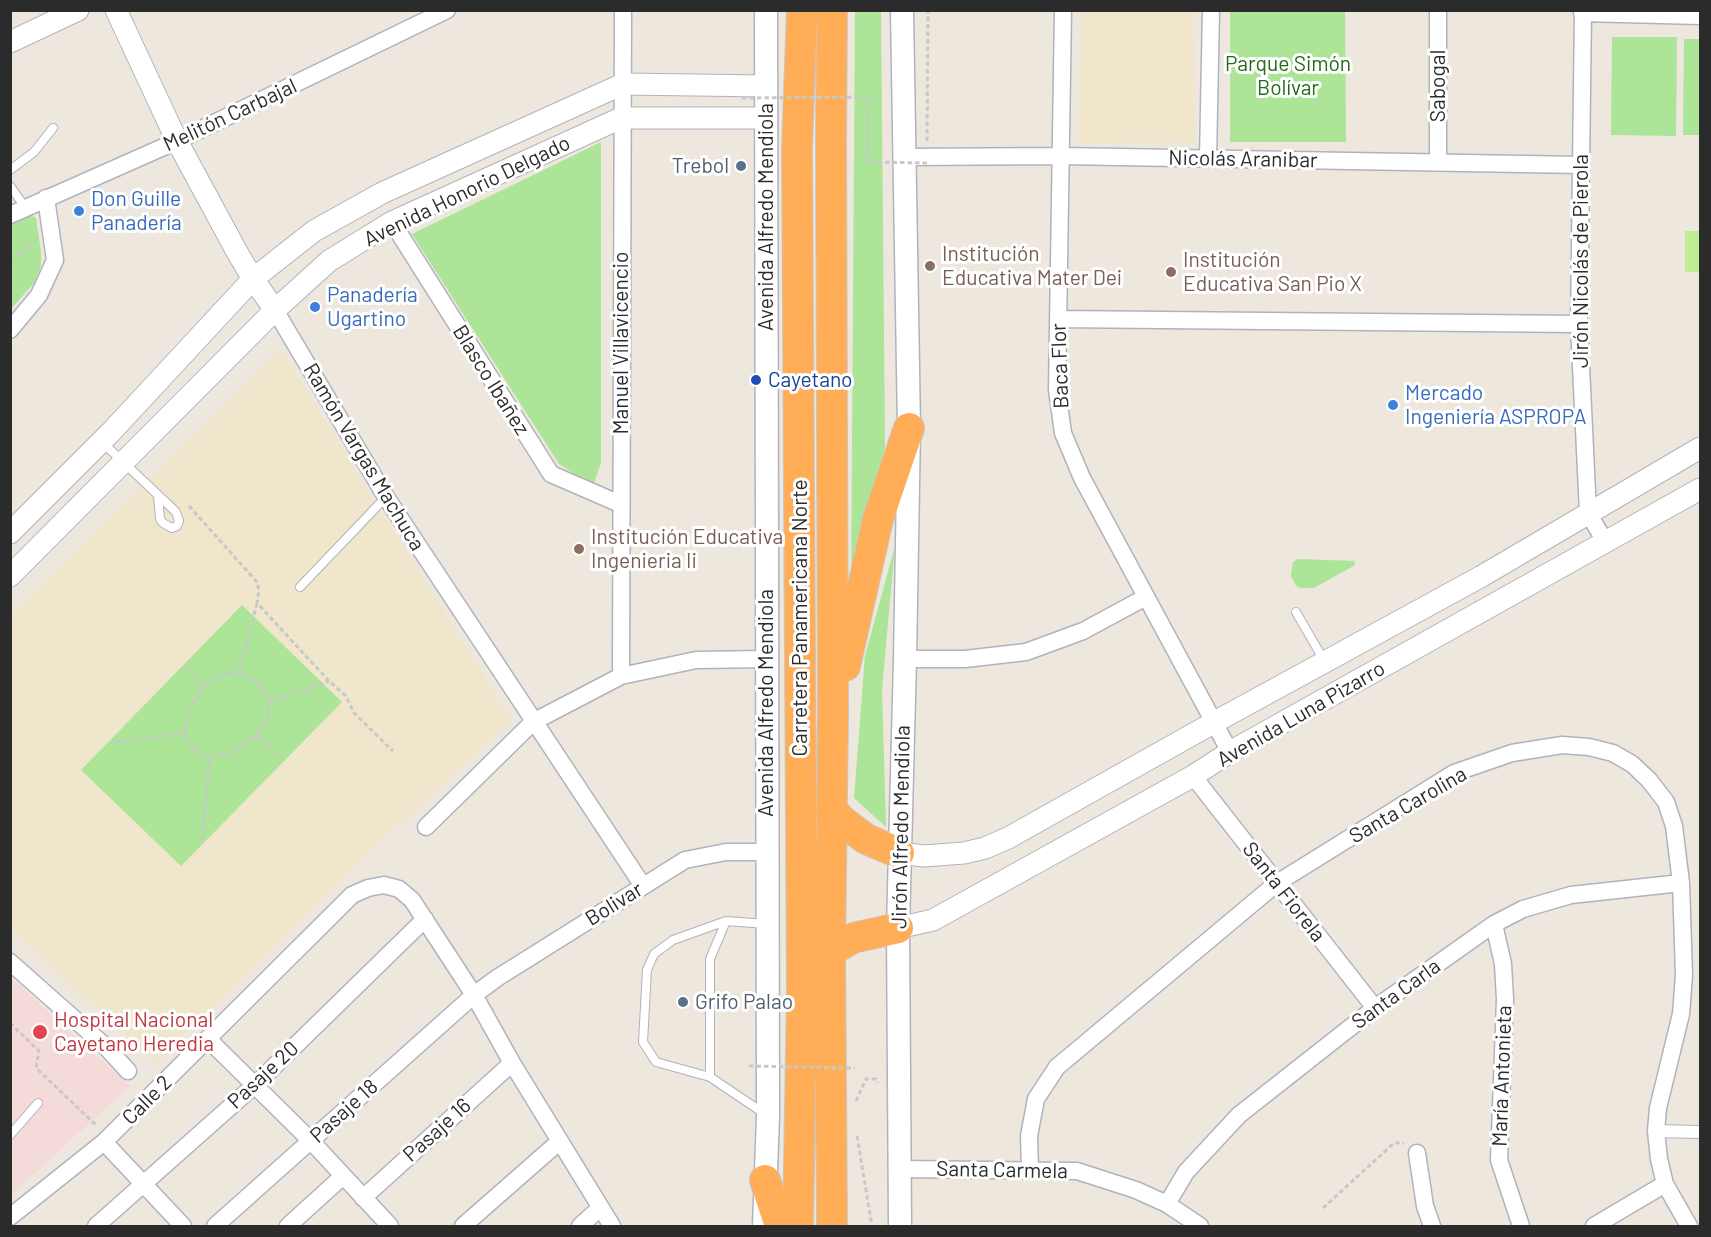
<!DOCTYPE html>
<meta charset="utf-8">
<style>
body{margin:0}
#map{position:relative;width:1711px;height:1237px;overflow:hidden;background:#ede7dd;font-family:Barlow,sans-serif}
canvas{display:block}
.frame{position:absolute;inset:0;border:12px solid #2b2b2b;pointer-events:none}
</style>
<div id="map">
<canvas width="1711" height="1237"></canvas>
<div class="frame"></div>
</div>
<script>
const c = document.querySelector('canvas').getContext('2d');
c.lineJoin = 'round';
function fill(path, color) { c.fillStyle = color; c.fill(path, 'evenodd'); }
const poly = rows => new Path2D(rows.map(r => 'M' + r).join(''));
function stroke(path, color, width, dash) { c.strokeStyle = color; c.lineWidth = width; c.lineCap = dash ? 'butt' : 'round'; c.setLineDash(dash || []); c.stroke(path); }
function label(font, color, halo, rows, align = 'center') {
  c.font = font + ' Barlow,sans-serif'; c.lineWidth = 6; c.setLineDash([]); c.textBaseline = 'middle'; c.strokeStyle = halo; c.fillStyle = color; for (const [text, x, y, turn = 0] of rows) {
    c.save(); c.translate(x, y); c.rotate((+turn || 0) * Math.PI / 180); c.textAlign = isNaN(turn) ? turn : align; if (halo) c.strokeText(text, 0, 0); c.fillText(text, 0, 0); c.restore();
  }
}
fill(poly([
 [1082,11,1194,11,1195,142,1079,144],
 [281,350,512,721,381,841,156,1063,11,928,10,617]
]), '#efe6cc');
fill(poly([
 [11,978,130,1086,11,1195]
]), '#f4dbda');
fill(poly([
 [855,11,881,11,885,447,851,592],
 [1230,11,1345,11,1346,142,1230,142],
 [1612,37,1677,37,1676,136,1611,135],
 [1684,39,1700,39,1700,135,1683,135],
 [601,142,601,463,593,486,559,464,412,234],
 [27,213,36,218,41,251,41,266,34,283,11,309,11,221],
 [895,546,882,689,886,827,854,798,865,656],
 [1298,559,1354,561,1355,565,1314,588,1301,588,1296,586,1291,576,1293,562],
 [242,605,342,702,181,866,81,770]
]), '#ace498');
fill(poly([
 [1685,231,1700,231,1700,272,1685,272]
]), '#c0ec94');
const service = poly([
 [10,170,34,152,53,128],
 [10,186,25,207],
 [102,442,176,512,179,521,177,526,172,528,163,523,160,519,158,495],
 [300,587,386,497],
 [1296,612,1325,662],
 [710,1077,656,1062,643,1042,647,970,654,954,673,940,726,921],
 [765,1114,710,1077,710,959,726,921,767,924],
 [10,1135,38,1103]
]);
const pedestrian = poly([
 [1656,1131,1700,1132]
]);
const minor = poly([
 [1063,10,1057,390,1063,433,1082,478,1230,752],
 [1583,10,1579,324,1588,513,1606,543],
 [1582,13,1700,16],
 [905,157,1061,156,1581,165],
 [1208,158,1211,10],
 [1438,161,1438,10],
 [10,215,177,141,447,10],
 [392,222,551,474,620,504],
 [275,310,386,497,643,886],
 [1058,319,1579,324],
 [10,330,39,295,55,260,46,198],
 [905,659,965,659,1026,652,1083,631,1146,597],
 [621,676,623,10],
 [1193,776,1375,1008],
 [426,827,533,722,621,676,696,660,766,659],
 [1494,924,1503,964,1505,999,1499,1160,1521,1226],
 [10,962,106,1047,128,1071],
 [208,1039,311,1141,390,1226],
 [104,1142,183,1226],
 [1417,1153,1425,1206,1432,1226],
 [900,1169,1077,1171,1136,1190,1167,1204,1200,1226],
 [1030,1170,1029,1136,1036,1099,1057,1067,1277,883,1454,773,1512,753,1562,745,1589,747,1613,753,1632,764,1649,780,1666,802,1674,826,1681,883,1684,975,1681,1014,1658,1108,1656,1131,1659,1159,1665,1184,1689,1226],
 [363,1198,512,1063],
 [1167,1204,1186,1172,1239,1115,1375,1008,1494,924,1523,909,1571,895,1681,883],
 [10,1217,104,1142,352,895,368,888,384,885,399,889,412,900,474,995,512,1063,612,1226],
 [96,1226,256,1084,425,919],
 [215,1226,474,995,497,978,685,860,726,852,767,852],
 [288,1226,343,1176],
 [463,1226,560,1141],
 [580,1226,600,1208],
 [1594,1226,1665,1184]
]);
const tertiary = poly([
 [116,10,177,141,237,252,253,279,275,310],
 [10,42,78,10],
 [10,533,111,432,253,279,314,231,382,193,623,84,766,86],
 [10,576,275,310,329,261,392,222,621,118,766,118],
 [899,853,924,856,964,853,985,848,1008,838,1213,723,1482,576,1700,448],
 [898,928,933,920,1193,776,1230,752,1700,489]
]);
const secondary = poly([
 [764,1226,768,1116,766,10],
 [900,1226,898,928,905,659,909,428,902,10]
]);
const motorway = poly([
 [845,666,878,519,909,428],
 [831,809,842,821,866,839,899,853],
 [830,951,853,938,898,928],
 [765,1180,780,1226],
 [798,1226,802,990,797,149,802,10],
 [832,1226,830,951,833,715,831,141,832,10]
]);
stroke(service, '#b1b2bf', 10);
stroke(pedestrian, '#b1b2bf', 14);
stroke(minor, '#b1b2bf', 19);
stroke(tertiary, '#b1b2bf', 23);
stroke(secondary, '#b1b2bf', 25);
stroke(motorway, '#c8c8c8', 32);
stroke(poly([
 [927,141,928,10],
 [10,259,35,242],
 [189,506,257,582,259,591,257,603,329,681,346,696,354,713,393,751],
 [186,668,203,687],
 [230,673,239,673,257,682,267,695,269,711,267,719,254,738,228,754,210,758,194,751,188,743,185,733,187,717,203,687,217,677,230,673],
 [239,673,257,603],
 [269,702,329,681],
 [257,735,279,756],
 [116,742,185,733],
 [202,840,210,758],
 [10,1023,39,1051,36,1068,97,1126],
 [856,1101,866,1079,876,1079,877,1083],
 [857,1136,872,1226],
 [1323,1208,1394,1143,1404,1143]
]), '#c8c8c8', 3, [4.5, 3]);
stroke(service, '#fff', 8);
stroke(pedestrian, '#fff', 12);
stroke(minor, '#fff', 16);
stroke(tertiary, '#fff', 21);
stroke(secondary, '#fff', 22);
stroke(motorway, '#ffad56', 30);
stroke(poly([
 [742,98,869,97,867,162,930,163],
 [749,1066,855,1068]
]), '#c8c8c8', 3, [4.5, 3]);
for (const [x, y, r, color] of [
 [741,166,6,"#5c6f8a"],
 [79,211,6,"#3f7fe0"],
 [930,266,6,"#8d6e63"],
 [1171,272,6,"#8d6e63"],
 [315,307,6,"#3f7fe0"],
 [756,380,6,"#1a4fb4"],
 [1393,405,6,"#3f7fe0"],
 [579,549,6,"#8d6e63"],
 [683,1002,6,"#5c6f8a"],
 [40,1032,8,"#e0444e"]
]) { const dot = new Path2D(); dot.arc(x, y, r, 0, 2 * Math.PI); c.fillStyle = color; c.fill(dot); stroke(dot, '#fff', 2); }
label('21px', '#236a19', '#fff', [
 ["Parque Simón",1288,64],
 ["Bolívar",1288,88]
]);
label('21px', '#2b2b2b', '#fff', [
 ["Sabogal",1438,86,-90],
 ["Melitón Carbajal",230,115,-25],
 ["Nicolás Aranibar",1243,159,1],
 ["Avenida Honorio Delgado",467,191,-26],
 ["Avenida Alfredo Mendiola",766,217,-90],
 ["Jirón Nicolás de Pierola",1581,261,-90],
 ["Manuel Villavicencio",621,343,-90],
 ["Baca Flor",1060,366,-92],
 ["Blasco Ibañez",491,380,58],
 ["Ramón Vargas Machuca",364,457,59],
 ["Carretera Panamericana Norte",800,618,-90],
 ["Avenida Alfredo Mendiola",766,703,-90],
 ["Avenida Luna Pizarro",1301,714,-30],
 ["Santa Carolina",1408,805,-30],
 ["Jirón Alfredo Mendiola",901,827,-89],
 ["Santa Fiorela",1284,892,52],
 ["Bolivar",614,904,-32],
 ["Santa Carla",1396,994,-36],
 ["Pasaje 20",263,1075,-43],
 ["María Antonieta",1502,1076,-88],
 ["Calle 2",147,1100,-45],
 ["Pasaje 18",344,1111,-42],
 ["Pasaje 16",437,1130,-42],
 ["Santa Carmela",1002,1170,1]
]);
label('21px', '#4e5e75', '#fff', [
 ["Trebol",729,166],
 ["Grifo Palao",695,1002,"left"]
], 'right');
label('21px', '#366cbe', '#fff', [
 ["Don Guille",91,199],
 ["Panadería",91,223],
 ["Panadería",327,295],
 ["Ugartino",327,319],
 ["Mercado",1405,393],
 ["Ingeniería ASPROPA",1405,417]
], 'left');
label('21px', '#785e54', '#fff', [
 ["Institución",942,254],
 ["Educativa Mater Dei",942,278],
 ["Institución",1183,260],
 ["Educativa San Pio X",1183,284],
 ["Institución Educativa",591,537],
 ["Ingenieria Ii",591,561]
], 'left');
label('21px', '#164399', '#fff', [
 ["Cayetano",768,380]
], 'left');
label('21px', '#be3a42', '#fff', [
 ["Hospital Nacional",54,1020],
 ["Cayetano Heredia",54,1044]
], 'left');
</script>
